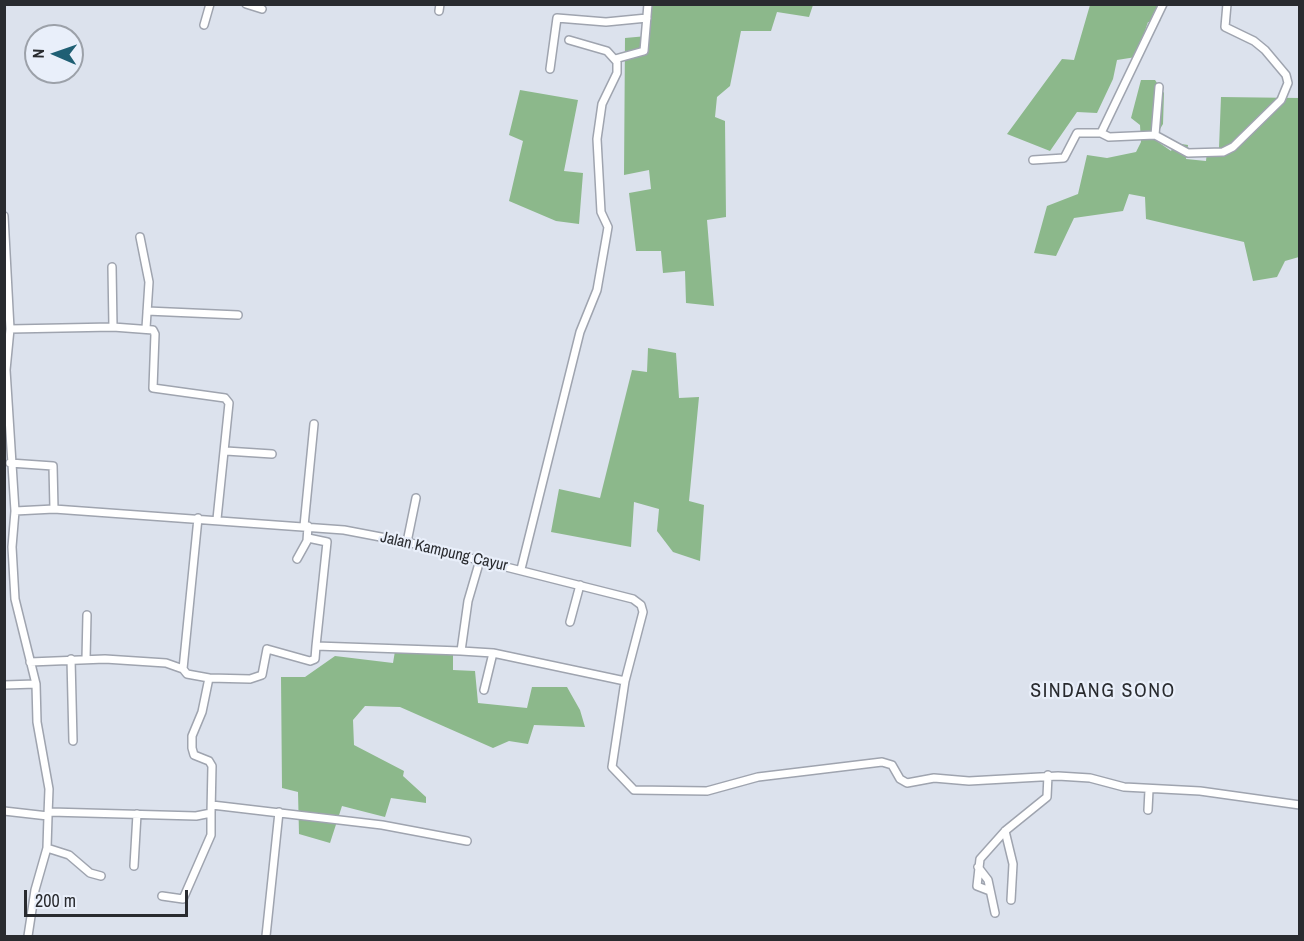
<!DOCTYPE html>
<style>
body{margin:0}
#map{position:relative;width:1304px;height:941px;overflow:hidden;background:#dce2ed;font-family:"Archivo Narrow",sans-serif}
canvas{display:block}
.frame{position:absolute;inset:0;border:6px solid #292b2f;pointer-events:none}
.north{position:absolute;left:24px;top:24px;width:60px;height:60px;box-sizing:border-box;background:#e9effa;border:2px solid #9ca1a9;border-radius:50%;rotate:272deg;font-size:16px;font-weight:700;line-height:24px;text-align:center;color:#292b2f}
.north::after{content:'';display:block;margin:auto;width:21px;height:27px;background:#1f5f74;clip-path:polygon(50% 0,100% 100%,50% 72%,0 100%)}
.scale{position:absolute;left:24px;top:890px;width:164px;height:27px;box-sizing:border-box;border:3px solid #292b2f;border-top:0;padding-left:8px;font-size:18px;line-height:21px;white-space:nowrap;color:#292b2f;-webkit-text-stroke:4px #e9effa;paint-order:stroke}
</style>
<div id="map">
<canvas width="1304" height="941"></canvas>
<div class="frame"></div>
<div class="north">N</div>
<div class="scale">200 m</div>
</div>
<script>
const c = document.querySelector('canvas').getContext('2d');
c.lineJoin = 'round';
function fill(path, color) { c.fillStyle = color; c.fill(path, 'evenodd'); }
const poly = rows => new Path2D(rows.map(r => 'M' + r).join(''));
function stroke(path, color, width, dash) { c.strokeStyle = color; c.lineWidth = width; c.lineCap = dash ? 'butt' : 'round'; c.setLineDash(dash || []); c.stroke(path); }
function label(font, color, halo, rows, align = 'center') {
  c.font = font + ' "Archivo Narrow",sans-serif'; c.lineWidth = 4.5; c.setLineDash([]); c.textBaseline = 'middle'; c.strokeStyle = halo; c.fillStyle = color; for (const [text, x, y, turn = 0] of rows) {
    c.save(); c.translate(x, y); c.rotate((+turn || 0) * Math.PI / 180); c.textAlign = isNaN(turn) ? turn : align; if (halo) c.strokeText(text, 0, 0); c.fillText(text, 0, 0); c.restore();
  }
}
fill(poly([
 [652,5,813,5,809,17,777,12,771,31,741,31,730,86,717,97,715,117,725,121,726,217,707,220,714,306,686,303,685,271,663,273,661,251,636,251,629,193,651,189,649,170,624,175,625,38,647,36],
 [1090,5,1163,5,1160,22,1148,22,1136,57,1117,60,1113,79,1097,113,1077,112,1050,151,1007,134,1062,59,1074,60],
 [1141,80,1155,80,1164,93,1163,124,1154,139,1171,151,1175,143,1188,145,1186,159,1206,161,1207,151,1219,148,1221,97,1299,98,1299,257,1285,261,1277,277,1253,281,1244,242,1146,219,1145,197,1129,194,1123,211,1074,218,1056,256,1034,253,1047,206,1078,194,1087,155,1107,158,1136,152,1141,142,1140,125,1131,118],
 [520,90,578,100,564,171,583,173,579,224,556,221,509,201,523,141,509,135],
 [648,348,676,353,679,398,699,397,689,501,704,505,700,561,673,552,657,531,659,509,634,502,631,547,551,532,559,489,600,498,632,370,647,372],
 [396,645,453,651,453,670,475,671,478,703,527,708,532,687,567,687,580,710,585,727,534,725,528,744,509,741,493,748,400,707,365,706,353,720,354,745,404,771,403,776,426,797,426,803,391,798,385,817,342,806,330,843,299,834,298,792,282,788,281,677,305,677,335,656,393,663]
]), '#8cb88b');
const minor = poly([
 [246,4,262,9],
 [439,11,440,4],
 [204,25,210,4],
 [615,59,644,51,648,4],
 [550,69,557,18,606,22,647,18],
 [1101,133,1109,137,1155,135,1159,87],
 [1155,135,1188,153,1223,152,1233,147,1281,100,1288,83,1286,75,1265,50,1254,41,1225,27,1227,4],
 [1033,160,1064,158,1077,133,1101,133,1163,4],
 [4,216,10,329,6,370,15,511,54,509,344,530,407,542,633,599,641,605,643,612,625,681,612,767,634,790,707,791,758,777,882,762,892,765,900,779,907,783,934,778,969,781,1058,776,1090,778,1124,787,1200,791,1300,805],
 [140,237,149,282,146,328],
 [112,267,113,327],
 [147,311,238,315],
 [10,329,113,327,153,330,155,334,153,388,225,398,229,403,217,519],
 [226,451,272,454],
 [10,463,53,466,54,509],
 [304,526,314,424],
 [308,538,327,542,316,646],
 [407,542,416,498],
 [297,559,307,541,308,526],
 [480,560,468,601,461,651,493,653,484,690],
 [521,569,580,332,597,290,607,233,608,227,601,212,597,139,602,104,617,73,617,62,607,51,569,40],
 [570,622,580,585],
 [493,653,625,681],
 [71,659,73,741],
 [86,659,87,615],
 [30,662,105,659,166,663,183,669,198,518],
 [183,669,187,674,209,678,250,679,262,675,267,649,310,661,315,659,316,646,461,651],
 [36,684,37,722,49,789,48,815],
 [4,685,36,684,15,599,12,547,15,511],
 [212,805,382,825,467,841],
 [1148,810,1149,790],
 [4,811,48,816,47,848,69,855,90,873,101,876],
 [50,812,196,816,211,813,212,766,209,761,194,755,192,748,192,736,202,712,209,678],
 [1005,831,1013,864,1011,900],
 [134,866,137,814],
 [978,867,988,880,995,913],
 [990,891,977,886,980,859,1005,831,1047,797,1048,775],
 [162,896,183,899,211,835,211,813],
 [28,936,35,890,47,848],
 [266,936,279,812]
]);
stroke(minor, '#9fa4af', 10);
stroke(minor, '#fff', 7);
label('16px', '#292b2f', '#e9effa', [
 ["Jalan Kampung Cayur",444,552,13]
]);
c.letterSpacing = '1.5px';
label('20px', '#292b2f', '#e9effa', [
 ["SINDANG SONO",1103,692]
]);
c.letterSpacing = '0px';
</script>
